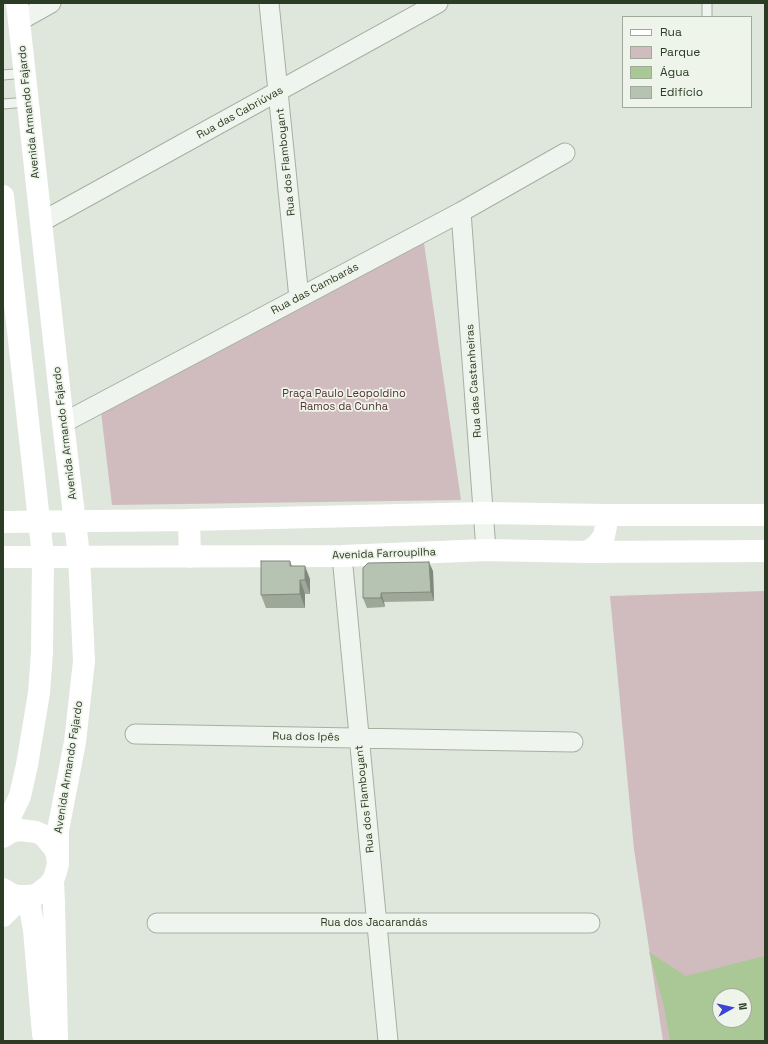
<!DOCTYPE html>
<meta charset="utf-8">
<style>
body{margin:0}
#map{position:relative;width:768px;height:1044px;overflow:hidden;background:#dfe6db;font-family:"Space Grotesk",sans-serif}
canvas{display:block}
.frame{position:absolute;inset:0;border:4px solid #2b3c25;pointer-events:none}
.legend{position:absolute;left:622px;top:16px;width:130px;height:92px;box-sizing:border-box;background:#eef4ea;border:1px solid #a0aa9b;margin:0;padding:5px 7px;list-style:none;font-size:12px;color:#2b3c25}
.legend li{display:flex;align-items:center;gap:8px;height:20px}
.legend b{width:20px;border:1px solid #a0aa9b}
.north{position:absolute;left:712px;top:988px;width:40px;height:40px;box-sizing:border-box;background:#eef4ea;border:1px solid #a0aa9b;border-radius:50%;rotate:82deg;font-size:11px;font-weight:700;line-height:16px;text-align:center;color:#2b3c25}
.north::after{content:'';display:block;margin:auto;width:14px;height:18px;background:#3b45d0;clip-path:polygon(50% 0,100% 100%,50% 72%,0 100%)}
</style>
<div id="map">
<canvas width="768" height="1044"></canvas>
<div class="frame"></div>
<ul class="legend">
<li><b style="height:5px;background:#fff"></b>Rua</li>
<li><b style="height:11px;background:#d0bcbf"></b>Parque</li>
<li><b style="height:11px;background:#a9c895"></b>Água</li>
<li><b style="height:11px;background:#b7c3b2"></b>Edifício</li>
</ul>
<div class="north">N</div>
</div>
<script>
const c = document.querySelector('canvas').getContext('2d');
c.lineJoin = 'round';
function fill(path, color) { c.fillStyle = color; c.fill(path, 'evenodd'); }
const poly = rows => new Path2D(rows.map(r => 'M' + r).join(''));
function stroke(path, color, width, dash) { c.strokeStyle = color; c.lineWidth = width; c.lineCap = dash ? 'butt' : 'round'; c.setLineDash(dash || []); c.stroke(path); }
function label(font, color, halo, rows, align = 'center') {
  c.font = font + ' "Space Grotesk",sans-serif'; c.lineWidth = 3.5; c.setLineDash([]); c.textBaseline = 'middle'; c.strokeStyle = halo; c.fillStyle = color; for (const [text, x, y, turn = 0] of rows) {
    c.save(); c.translate(x, y); c.rotate((+turn || 0) * Math.PI / 180); c.textAlign = isNaN(turn) ? turn : align; if (halo) c.strokeText(text, 0, 0); c.fillText(text, 0, 0); c.restore();
  }
}
fill(poly([
 [424,243,461,500,112,505,101,412],
 [765,591,765,1041,663,1041,634,849,610,596],
 [720,996,744,996,744,1020,720,1020]
]), '#d0bcbf');
fill(poly([
 [649,952,686,976,764,956,765,1041,670,1041,664,1006],
 [720,996,744,996,744,1020,720,1020]
]), '#a9c895');
const service = poly([
 [707,3,707,17],
 [3,75,25,73],
 [3,104,28,102]
]);
const minor = poly([
 [269,3,299,298],
 [19,21,51,3],
 [461,212,486,550],
 [41,222,438,3],
 [63,423,461,212,565,153],
 [342,556,388,1041],
 [135,734,573,742],
 [157,923,590,923]
]);
stroke(service, '#a5b0a1', 11);
stroke(minor, '#a5b0a1', 21);
stroke(service, '#f0f4ee', 9);
stroke(minor, '#f0f4ee', 19);
stroke(poly([
 [17,3,63,423,79,556,84,661,75,742,58,830,58,864],
 [3,196,43,556,42,652,39,693,27,765,20,796,3,832],
 [189,520,190,557],
 [3,522,189,520,484,513,606,515,765,515],
 [587,552,596,546,604,536,606,526,606,515],
 [3,557,342,556,486,550,587,552,765,551],
 [3,837,11,832,20,830,36,832,43,835,54,848,57,855,58,864,55,875,53,880,48,886,36,895,28,896,18,896,11,894,3,889],
 [53,880,54,903,57,1041],
 [28,896,34,930,43,1034],
 [3,916,15,904,18,896]
]), '#fff', 22);
fill(poly([
 [290,561,292,566,310,579,310,594,305,594,305,608,266,608,261,595],
 [433,571,434,601,384,602,385,607,367,608,363,598]
]), '#9da899');
fill(poly([
 [429,562,433,571,434,601,431,592],
 [305,566,310,579,310,594,305,580],
 [300,580,305,594,305,608,300,594],
 [381,593,384,602,385,607,381,598]
]), '#80887d');
const building = poly([
 [261,561,290,561,290,566,305,566,305,580,300,580,300,594,261,595,261,561],
 [429,562,431,592,381,593,381,598,363,598,363,568,368,563,429,562]
]);
fill(building, '#b7c3b2');
stroke(building, '#80887d', 1);
label('11px', '#2b3c25', '#eef4ea', [
 ["Avenida Armando Fajardo",29,112,-96],
 ["Rua das Cabriúvas",240,113,-29],
 ["Rua dos Flamboyant",286,162,-96],
 ["Rua das Cambarás",315,289,-28],
 ["Rua das Castanheiras",474,381,-94],
 ["Avenida Armando Fajardo",65,433,-97],
 ["Avenida Farroupilha",384,554,-2],
 ["Rua dos Ipês",306,737,1],
 ["Avenida Armando Fajardo",69,767,-81],
 ["Rua dos Flamboyant",365,799,-96],
 ["Rua dos Jacarandás",374,923]
]);
label('11px', '#583236', '#eef4ea', [
 ["Praça Paulo Leopoldino",344,394],
 ["Ramos da Cunha",344,407]
]);
</script>
